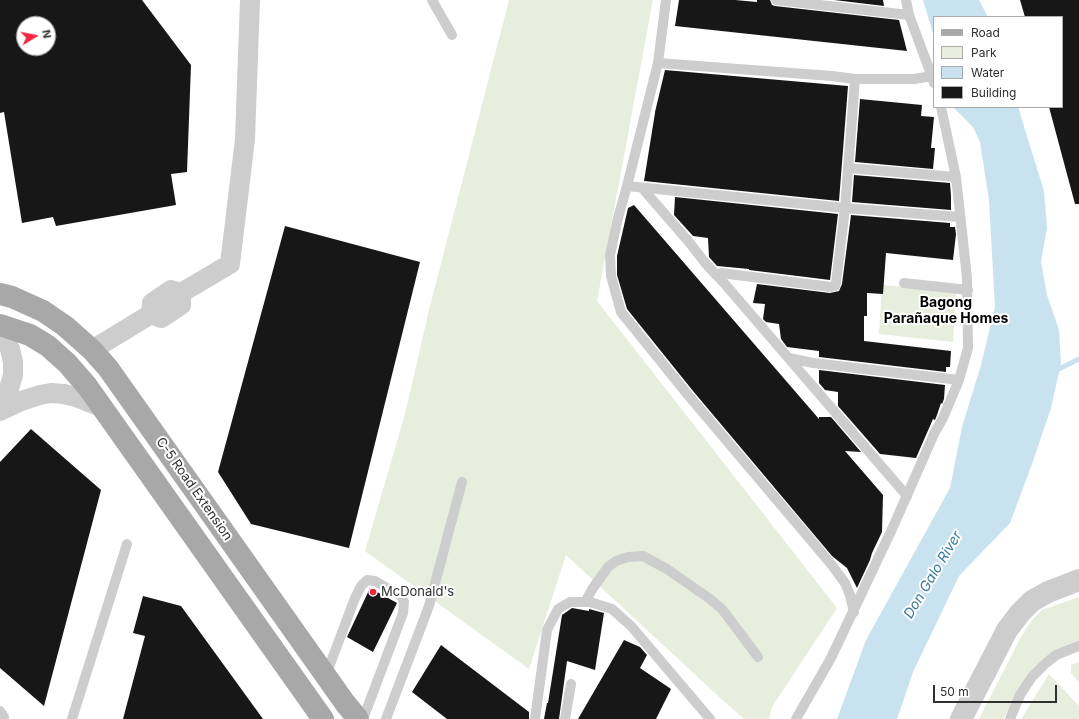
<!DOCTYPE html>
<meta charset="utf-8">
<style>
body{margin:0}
#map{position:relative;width:1079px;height:719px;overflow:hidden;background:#fff;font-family:Inter,sans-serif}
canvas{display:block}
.legend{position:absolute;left:933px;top:16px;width:130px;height:92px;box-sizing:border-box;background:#fff;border:1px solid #acacac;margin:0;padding:5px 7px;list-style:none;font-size:12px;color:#303030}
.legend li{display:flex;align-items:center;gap:8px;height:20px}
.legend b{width:20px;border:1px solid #acacac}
.north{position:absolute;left:16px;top:16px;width:40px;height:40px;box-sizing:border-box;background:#fff;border:1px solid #acacac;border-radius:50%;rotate:80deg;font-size:11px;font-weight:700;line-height:16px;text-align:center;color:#303030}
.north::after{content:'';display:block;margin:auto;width:14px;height:18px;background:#f32642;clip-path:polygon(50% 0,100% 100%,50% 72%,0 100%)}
.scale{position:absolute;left:933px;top:685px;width:124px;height:18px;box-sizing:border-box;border:2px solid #303030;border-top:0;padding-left:5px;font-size:12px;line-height:14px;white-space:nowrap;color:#303030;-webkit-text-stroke:3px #fff;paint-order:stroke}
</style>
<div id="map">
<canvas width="1079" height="719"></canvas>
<ul class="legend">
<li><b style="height:5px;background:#a8a8a8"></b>Road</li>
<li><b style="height:11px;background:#e7eedd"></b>Park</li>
<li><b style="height:11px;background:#c8e2ef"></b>Water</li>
<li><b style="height:11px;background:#171717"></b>Building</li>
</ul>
<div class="north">N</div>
<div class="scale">50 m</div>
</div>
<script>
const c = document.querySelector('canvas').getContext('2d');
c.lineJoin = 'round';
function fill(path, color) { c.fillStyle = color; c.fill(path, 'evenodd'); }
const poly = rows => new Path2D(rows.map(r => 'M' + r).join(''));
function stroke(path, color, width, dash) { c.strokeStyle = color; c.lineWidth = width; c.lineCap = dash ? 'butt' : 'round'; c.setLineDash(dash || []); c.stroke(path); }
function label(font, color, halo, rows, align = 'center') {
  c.font = font + ' Inter,sans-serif'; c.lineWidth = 4; c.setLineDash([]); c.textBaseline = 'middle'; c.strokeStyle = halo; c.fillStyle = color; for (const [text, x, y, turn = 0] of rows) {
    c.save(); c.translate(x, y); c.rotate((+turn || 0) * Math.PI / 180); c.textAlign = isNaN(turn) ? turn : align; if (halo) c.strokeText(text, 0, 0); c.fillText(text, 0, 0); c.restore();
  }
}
fill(poly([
 [509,0,653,0,597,301,837,608,772,707,769,719,744,719,716,694,566,555,529,669,365,551,405,414,429,310],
 [882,285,956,291,953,342,879,334],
 [1079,597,1079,647,1057,655,1020,689,1003,719,979,719,1021,637,1032,620,1042,610],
 [1079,662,1079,682,1071,673,1071,665],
 [1049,674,1079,706,1079,719,1021,719]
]), '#e7eedd');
fill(poly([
 [923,0,979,0,988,17,934,17,934,37],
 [953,107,1018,107,1044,191,1047,227,1041,262,1047,295,1059,330,1061,363,1051,408,1032,464,1010,523,959,576,913,672,897,719,837,719,866,640,950,488,962,427,981,365,995,307,989,200,980,142,973,127]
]), '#c8e2ef');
stroke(poly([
 [1053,372,1079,359]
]), '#c8e2ef', 5);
fill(poly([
 [0,0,142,0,191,65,187,172,171,174,176,205,56,226,53,217,22,223,4,112,0,113],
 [24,24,48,24,48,48,24,48],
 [679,0,735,0,757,2,757,0,770,0,772,5,775,6,899,20,907,51,675,26],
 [834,0,883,0,884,6],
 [1020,0,1079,0,1079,204,1075,204,1049,107,1062,107,1062,17,1025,17],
 [665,70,848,86,839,201,644,181,655,113,655,112],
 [860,99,922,105,921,116,934,117,931,148,935,148,933,169,855,162],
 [854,175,950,183,951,196,951,210,852,202],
 [675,197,838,214,830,280,749,270,749,269,717,266,709,257,708,238,693,236,674,215],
 [634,205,819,419,819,417,831,417,861,452,845,451,883,495,882,532,872,553,870,560,857,588,847,568,832,556,693,391,627,309,617,275,617,256,628,208],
 [851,215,950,223,950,227,955,227,956,234,953,260,886,253,883,294,867,293,867,316,864,316,864,341,951,351,950,367,946,367,946,372,819,357,819,351,787,347,781,339,779,324,766,322,763,319,765,304,753,303,757,284,830,293,839,291,842,284],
 [285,226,420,262,349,548,251,524,218,472],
 [819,370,945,385,944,399,942,404,941,403,937,415,935,420,933,419,916,458,880,454,838,406,838,392,825,390,819,383],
 [31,429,101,490,44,706,0,668,0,462],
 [370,588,397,603,373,652,347,637],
 [143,596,181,606,263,719,123,719,145,636,133,633],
 [572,608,589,611,589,609,604,613,595,670,567,661,559,719,544,719,547,703,548,703,562,615],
 [624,640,640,647,647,655,640,668,671,689,656,719,578,719],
 [441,645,529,712,529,719,447,719,412,692]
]), '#171717');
stroke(poly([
 [432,0,452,35],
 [666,0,658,63,627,186,618,218,610,255,611,276,621,312,688,395,831,564,845,583,850,595,854,612],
 [776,0,909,15],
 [906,0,909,15,928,66,934,83],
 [658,63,832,76,855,79,914,79,932,76],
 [848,168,956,177],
 [627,186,845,208,959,217],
 [643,189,689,242,706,264,724,283,907,496],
 [716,275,721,273,831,287,835,286,836,283,845,208,855,79],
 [904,283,968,290],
 [789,358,813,363,959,380],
 [585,602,593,588,608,567,616,561,628,557,643,556,667,569,710,599,722,609,758,657],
 [326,675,355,598,361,586,367,580,375,581,401,596,404,602,403,613,363,719],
 [0,711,4,717,4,719],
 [72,719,127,544],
 [386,719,429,606,462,482],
 [535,719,547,630,558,609,570,602,590,602,612,609,631,626,710,719],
 [565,719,571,684],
 [796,719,831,658,893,527,934,434,943,418,959,380,968,348,967,278,956,177,941,107],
 [1010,719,1020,695,1032,677,1046,663,1056,655,1079,646]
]), '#cdcdcd', 10);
stroke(poly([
 [151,314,152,303,171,290,181,293,230,264,245,139,250,0],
 [151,314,161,318,169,313,181,305,181,293],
 [0,334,5,339,10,349,13,362,13,375,9,389,4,401,0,405],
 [92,350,151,314],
 [0,411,21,401,40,395,51,393,64,394,76,397,101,407]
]), '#cdcdcd', 20);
stroke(poly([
 [961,719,1007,630,1020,613,1032,601,1048,592,1079,580]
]), '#cdcdcd', 22);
stroke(poly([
 [0,294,12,297,43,311,65,326,92,350,108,368,345,703,358,719],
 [0,325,30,335,48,346,67,363,87,386,323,719]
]), '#a8a8a8', 22);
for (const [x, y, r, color] of [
 [373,592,4,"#f32642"]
]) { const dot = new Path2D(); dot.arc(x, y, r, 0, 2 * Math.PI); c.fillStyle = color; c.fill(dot); stroke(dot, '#fff', 1.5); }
label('13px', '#303030', '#fff', [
 ["C-5 Road Extension",194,489,55]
]);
label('13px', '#303030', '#fff', [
 ["McDonald's",381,592]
], 'left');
label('bold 14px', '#000', '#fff', [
 ["Bagong",946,303],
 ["Parañaque Homes",946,319]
]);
label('italic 14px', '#377999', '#fff', [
 ["Don Galo River",933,575,-59]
]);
</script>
